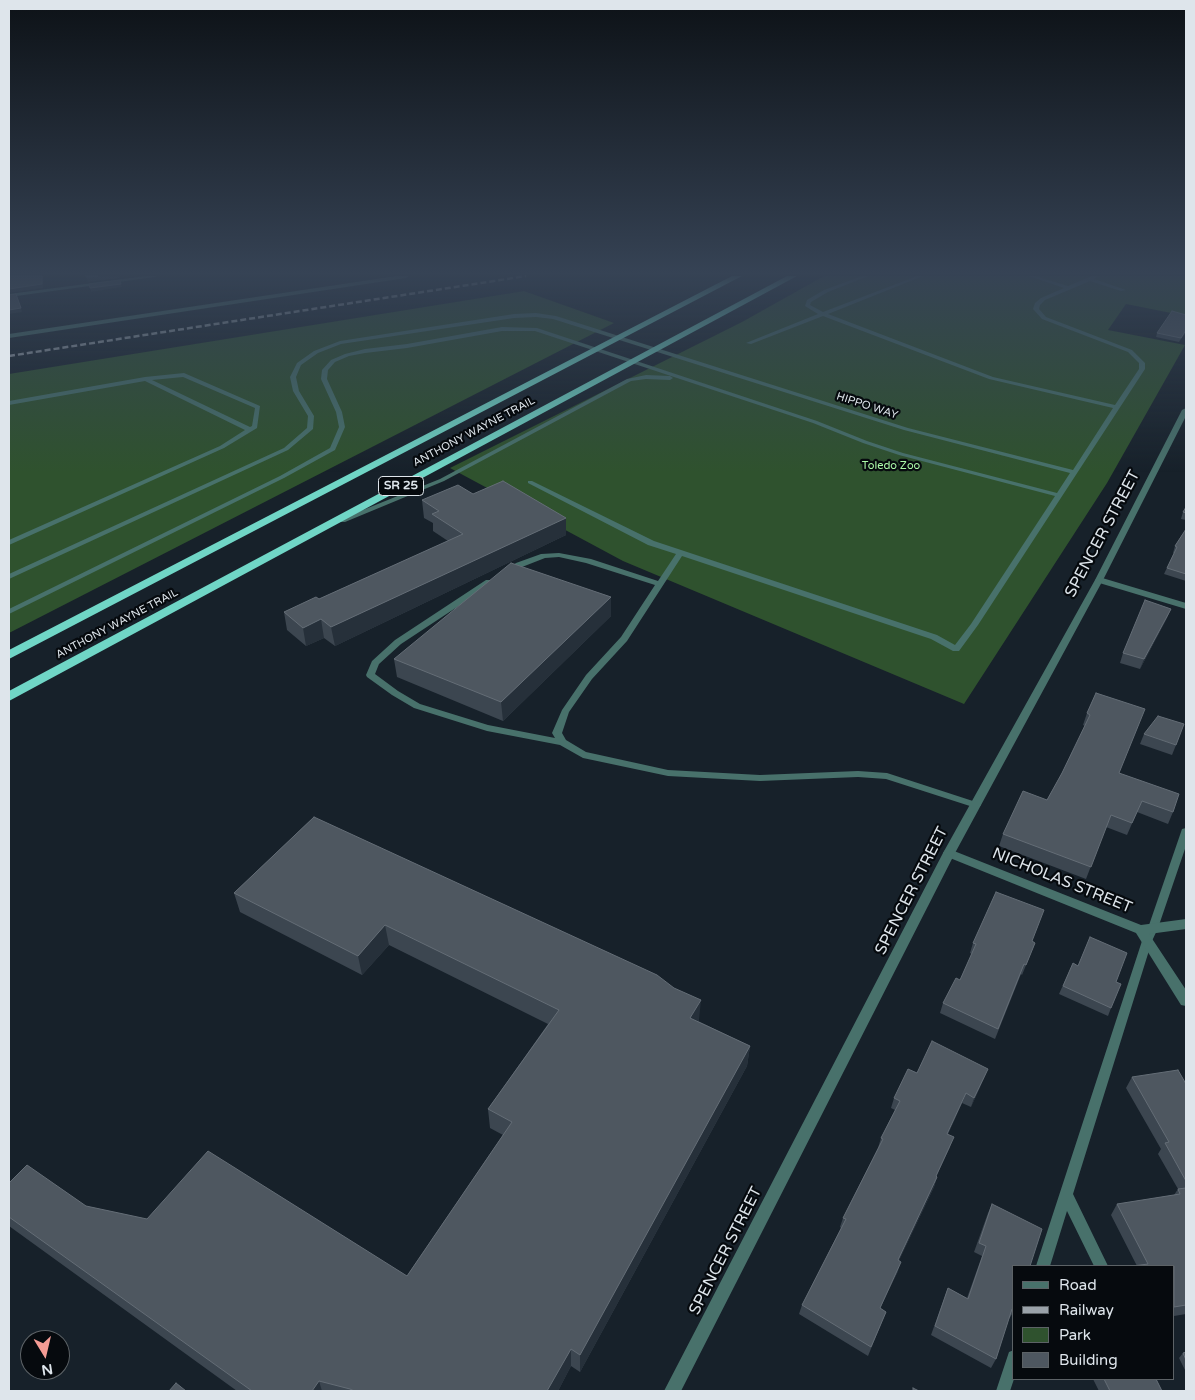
<!DOCTYPE html>
<style>
body{margin:0}
#map{position:relative;width:1195px;height:1400px;overflow:hidden;background:#17212a;font-family:"Varela Round",sans-serif}
canvas{display:block}
.frame{position:absolute;inset:0;border:10px solid #dee5eb;pointer-events:none}
.legend{position:absolute;left:1012px;top:1265px;width:162px;height:115px;box-sizing:border-box;background:#060a0e;border:1px solid #5c6266;margin:0;padding:6px 9px;list-style:none;font-size:15px;color:#dee5eb}
.legend li{display:flex;align-items:center;gap:10px;height:25px}
.legend b{width:25px;border:1px solid #5c6266}
.north{position:absolute;left:20px;top:1330px;width:50px;height:50px;box-sizing:border-box;background:#060a0e;border:1px solid #5c6266;border-radius:50%;rotate:171deg;font-size:14px;font-weight:700;line-height:20px;text-align:center;color:#dee5eb}
.north::after{content:'';display:block;margin:auto;width:18px;height:22px;background:#f59c95;clip-path:polygon(50% 0,100% 100%,50% 72%,0 100%)}
</style>
<div id="map">
<canvas width="1195" height="1400"></canvas>
<div class="frame"></div>
<ul class="legend">
<li><b style="height:6px;background:#48716b"></b>Road</li>
<li><b style="height:6px;background:#9aa2a9"></b>Railway</li>
<li><b style="height:14px;background:#2f522e"></b>Park</li>
<li><b style="height:14px;background:#4e5760"></b>Building</li>
</ul>
<div class="north">N</div>
</div>
<script>
const c = document.querySelector('canvas').getContext('2d');
c.lineJoin = 'round';
function fill(path, color) { c.fillStyle = color; c.fill(path, 'evenodd'); }
const poly = rows => new Path2D(rows.map(r => 'M' + r).join(''));
function stroke(path, color, width, dash) { c.strokeStyle = color; c.lineWidth = width; c.lineCap = dash ? 'butt' : 'round'; c.setLineDash(dash || []); c.stroke(path); }
function label(font, color, halo, rows, align = 'center') {
  c.font = font + ' "Varela Round",sans-serif'; c.lineWidth = 4.5; c.setLineDash([]); c.textBaseline = 'middle'; c.strokeStyle = halo; c.fillStyle = color; for (const [text, x, y, turn = 0] of rows) {
    c.save(); c.translate(x, y); c.rotate((+turn || 0) * Math.PI / 180); c.textAlign = isNaN(turn) ? turn : align; if (halo) c.strokeText(text, 0, 0); c.fillText(text, 0, 0); c.restore();
  }
}
fill(poly([
 [824,276,1186,276,1186,316,1126,304,1108,330,1185,345,1107,483,964,704,623,561,450,468,742,322],
 [524,291,614,323,9,633,9,374]
]), '#2f522e');
fill(poly([
 [146,276,157,276,155,277,9,297,9,294,146,276],
 [862,276,868,276,828,292,811,302,810,305,823,312,917,276,923,276,828,314,993,377,1115,405,1139,369,1139,363,1128,352,1042,319,1033,309,1035,303,1041,298,1064,288,1029,276,1035,276,1068,286,1092,276,1098,276,1094,279,1126,290,1121,291,1090,281,1045,300,1040,305,1039,309,1046,317,1132,350,1145,363,1145,369,978,625,959,651,953,651,931,639,682,556,627,641,592,679,569,712,562,733,566,740,586,752,668,770,760,775,858,771,887,773,979,803,981,805,979,807,973,807,886,779,858,777,760,781,668,776,583,758,560,745,487,731,414,708,392,695,367,677,366,675,372,661,395,640,486,580,492,580,493,582,492,584,401,644,379,664,375,674,398,691,420,704,488,725,555,738,552,733,562,710,586,675,621,637,655,585,586,563,559,557,545,558,522,567,512,573,506,573,505,571,516,563,541,554,559,553,591,559,658,581,676,554,648,545,528,483,528,481,532,481,654,541,937,635,955,645,971,624,1055,496,899,455,863,443,813,423,535,331,502,331,407,348,365,353,349,356,335,362,328,370,327,379,342,412,345,427,335,450,284,478,9,614,9,609,280,476,330,448,339,427,336,412,321,379,322,370,331,360,345,354,365,349,407,344,502,327,537,328,817,421,867,441,903,453,1057,493,1070,473,904,430,553,319,536,317,514,318,341,344,318,353,301,365,296,377,299,391,314,416,313,429,288,450,9,579,9,574,284,448,307,428,308,416,293,391,290,377,297,363,314,351,340,341,514,314,536,313,556,316,908,428,1073,470,1113,408,989,379,823,316,751,344,746,343,818,314,805,306,807,300,824,290,862,276],
 [184,373,260,406,257,428,224,448,9,545,9,540,220,446,245,430,145,381,9,405,9,401,145,377,184,373],
 [183,377,255,408,252,426,250,427,152,380,183,377],
 [646,375,670,376,673,378,670,380,646,379,631,381,444,481,345,522,339,522,338,520,440,479,627,379,646,375],
 [1186,828,1186,846,1158,928,1152,941,1073,1194,1108,1266,1094,1266,1067,1211,1050,1266,1036,1266,1142,941,1148,928,1181,832,1182,829,1186,828],
 [1014,1350,1014,1379,1010,1391,996,1391,1009,1352,1014,1350]
]), '#48716b');
fill(poly([
 [396,276,409,276,406,278,9,338,9,334,396,276],
 [1099,577,1186,603,1186,609,1096,582,1095,580,1099,577],
 [949,849,1141,925,1186,919,1186,929,1149,934,1186,990,1186,1006,1181,1005,1136,933,945,856,943,853,945,850,949,849]
]), '#48716b');
fill(poly([
 [1186,408,1186,416,1103,580,955,853,681,1391,664,1391,943,853,1095,580,1182,410,1186,408]
]), '#48716b');
fill(poly([
 [732,276,742,276,9,659,9,650,732,276],
 [787,276,797,276,9,701,9,691,787,276]
]), '#70d6c6');
stroke(poly([
 [9,356,526,276]
]), '#9aa2a9', 2.5, [6, 3]);
fill(poly([
 [1186,315,1186,332,1179,342,1156,337,1157,333],
 [473,494,566,535,335,646,324,638,306,646,287,630,284,612,319,599,448,541,433,531,433,523,424,518,422,500],
 [1186,507,1186,520,1181,519,1183,512],
 [1186,529,1186,581,1164,574,1174,553,1173,553,1175,546],
 [611,597,611,616,503,721,397,677,394,659],
 [1171,609,1167,618,1140,669,1120,663,1123,653],
 [1096,693,1119,773,1173,812,1168,824,1137,812,1127,835,1106,827,1086,879,999,846,1003,834,1047,800,1062,773,1085,726,1083,725,1087,713],
 [1144,734,1176,745,1172,755,1140,744],
 [314,817,699,1020,698,1021,750,1046,747,1066,580,1372,571,1366,558,1391,237,1391,9,1226,9,1183,86,1206,407,1276,503,1135,490,1128,488,1109,548,1024,389,945,362,975,240,912,234,893],
 [1032,941,1035,943,1022,975,1021,974,995,1039,940,1013,943,1003,960,980,972,954,970,953,973,943],
 [1073,963,1111,1008,1108,1016,1059,994],
 [988,1069,971,1107,962,1103,948,1134,950,1147,936,1177,937,1177,934,1187,899,1260,898,1271,880,1308,886,1312,868,1356,799,1314,802,1305,841,1228,840,1227,843,1218,878,1148,881,1138,895,1110,891,1108,894,1098,917,1073],
 [1132,1077,1186,1084,1186,1314,1174,1316,1174,1266,1137,1266,1111,1215,1117,1204,1174,1195,1178,1189,1158,1154,1161,1149,1126,1088],
 [992,1204,1014,1266,1014,1311,1009,1319,1008,1318,996,1359,991,1368,931,1335,948,1288,967,1298,982,1256,974,1252,988,1213],
 [1186,1352,1186,1372,1179,1358,1183,1353],
 [1093,1379,1156,1379,1162,1391,1099,1391]
]), '#3c4650');
fill(poly([
 [42,276,43,276,43,288,9,293,9,289],
 [98,276,119,276,120,278,88,282,86,277],
 [121,284,122,287,91,292,90,288],
 [21,308,22,312,9,314,9,310],
 [1186,330,1186,332,1179,342,1181,338],
 [566,518,566,535,335,646,331,627],
 [611,597,611,616,503,721,501,702],
 [1171,609,1167,618,1140,669,1144,659],
 [321,619,324,638,306,646,303,628],
 [385,925,389,945,362,975,358,956],
 [701,1000,699,1020,688,1037,690,1018],
 [750,1046,747,1066,580,1372,580,1355],
 [988,1069,984,1079,971,1107,974,1098],
 [966,1093,962,1103,944,1143,947,1134],
 [954,1137,950,1147,932,1186,936,1176],
 [937,1177,934,1187,895,1269,898,1260],
 [901,1262,898,1271,876,1317,880,1308],
 [571,1349,571,1366,558,1391,547,1391],
 [319,1381,322,1391,312,1391]
]), '#26303a');
const building = poly([
 [9,276,42,276,42,284,9,289,9,276],
 [86,276,98,276,86,277,86,276],
 [120,280,121,284,90,288,89,284,120,280],
 [16,294,21,308,9,310,9,295,16,294],
 [1172,311,1186,315,1186,330,1181,338,1157,333,1172,311],
 [503,481,566,518,331,627,321,619,303,628,284,612,316,597,319,599,463,534,432,514,439,511,422,500,458,485,473,494,503,481],
 [1186,507,1186,513,1183,512,1186,507],
 [1186,529,1186,574,1167,568,1177,547,1175,546,1186,529],
 [511,563,611,597,501,702,394,659,511,563],
 [1145,600,1171,609,1144,659,1123,653,1145,600],
 [1096,693,1145,709,1119,773,1179,794,1173,812,1142,801,1132,823,1111,815,1091,867,1003,834,1023,791,1047,800,1062,773,1090,715,1087,713,1096,693],
 [1158,716,1184,724,1176,745,1144,734,1158,716],
 [314,817,657,975,674,988,701,1000,690,1018,750,1046,580,1355,571,1349,547,1391,354,1391,350,1389,319,1381,312,1391,252,1391,9,1217,9,1183,27,1165,86,1206,147,1219,208,1151,407,1276,512,1122,488,1109,559,1010,385,925,358,956,234,893,314,817],
 [996,892,1044,910,1032,941,1035,943,1026,965,1024,964,998,1029,943,1003,956,978,960,980,976,944,973,943,996,892],
 [1090,937,1127,953,1116,982,1121,984,1111,1008,1063,986,1073,963,1078,966,1090,937],
 [932,1041,988,1069,974,1098,966,1093,947,1134,954,1137,936,1176,937,1177,898,1260,901,1262,880,1308,886,1312,871,1347,802,1305,846,1219,843,1218,883,1139,881,1138,900,1101,894,1098,908,1069,917,1073,932,1041],
 [1178,1070,1186,1084,1186,1181,1165,1143,1169,1142,1132,1077,1178,1070],
 [1186,1188,1186,1305,1174,1307,1174,1266,1133,1266,1148,1264,1117,1204,1180,1194,1178,1189,1186,1188],
 [992,1204,1042,1229,1030,1266,1014,1266,1014,1310,1012,1309,996,1359,935,1326,948,1288,968,1299,986,1246,979,1243,992,1204],
 [1186,1352,1186,1360,1183,1353,1186,1352],
 [1104,1379,1156,1379,1162,1391,1110,1391,1104,1379],
 [176,1383,186,1391,169,1391,176,1383],
 [913,1388,919,1391,913,1391,913,1388]
]);
fill(building, '#4e5760');
stroke(building, '#646d76', 1);
const sky = c.createLinearGradient(0, 0, 0, 472);
sky.addColorStop(0, '#0d1217');
sky.addColorStop(0.58, '#364355');
sky.addColorStop(1, '#36435500');
c.fillStyle = sky;
c.fillRect(0, 0, 1195, 472);
label('11px', '#dee5eb', '#060a0e', [
 ["HIPPO WAY",867,406,18],
 ["ANTHONY WAYNE TRAIL",474,432,-28],
 ["ANTHONY WAYNE TRAIL",117,624,-28]
]);
label('11px', '#adfca9', '#060a0e', [
 ["Toledo Zoo",891,466]
]);
for (const [x, y, w] of [
 [401,486,45]
]) { const box = new Path2D(); box.roundRect(x - w / 2, y - 9.5, w, 19, 4); c.fillStyle = '#060a0e'; c.fill(box); stroke(box, '#dee5eb', 1); }
label('bold 12px', '#dee5eb', null, [
 ["SR 25",401,486]
]);
label('16px', '#dee5eb', '#060a0e', [
 ["SPENCER STREET",1103,534,-62],
 ["NICHOLAS STREET",1062,881,22],
 ["SPENCER STREET",912,891,-63],
 ["SPENCER STREET",726,1251,-63]
]);
</script>
